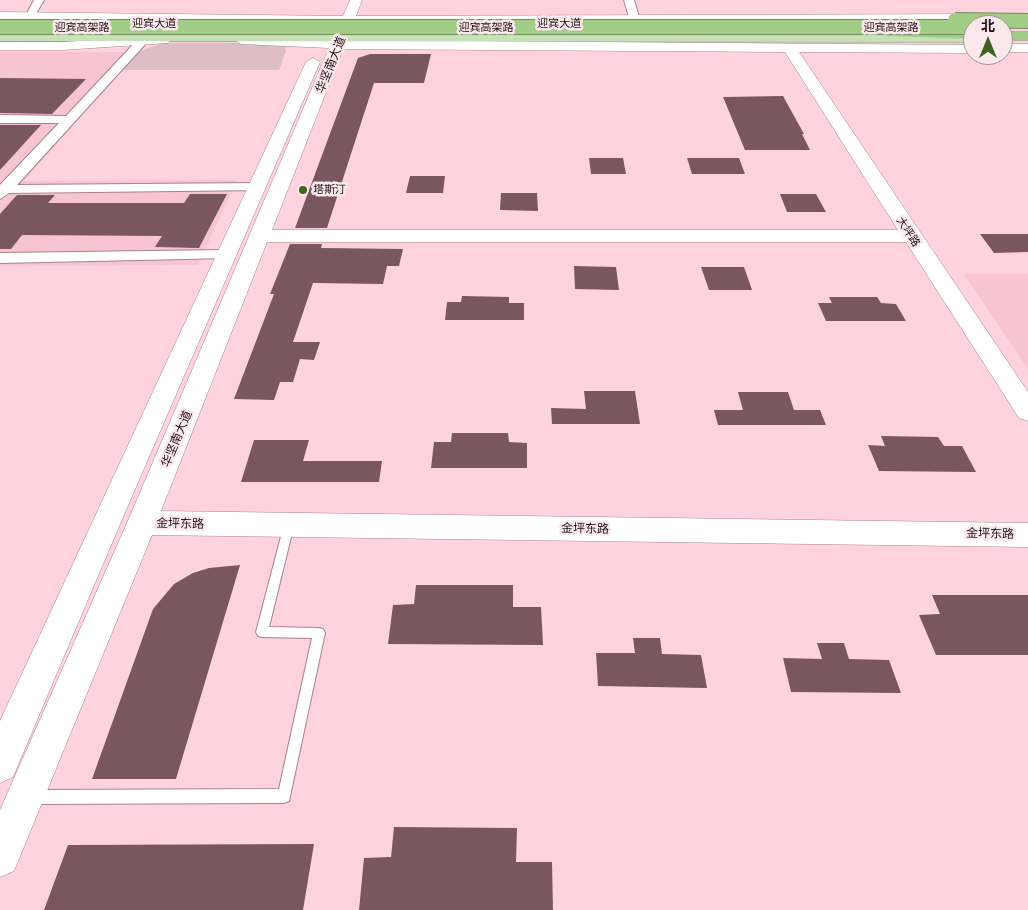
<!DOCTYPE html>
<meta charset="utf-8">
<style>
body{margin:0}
#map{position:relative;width:1028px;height:910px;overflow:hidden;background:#fed3df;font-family:"IBM Plex Serif","Noto Sans SC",serif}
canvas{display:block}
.north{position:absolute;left:963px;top:15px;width:50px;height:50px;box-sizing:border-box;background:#fae8ed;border:1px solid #a29196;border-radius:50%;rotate:0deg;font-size:14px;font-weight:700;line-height:20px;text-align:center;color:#1d0f13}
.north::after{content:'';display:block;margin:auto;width:18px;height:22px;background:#3c641e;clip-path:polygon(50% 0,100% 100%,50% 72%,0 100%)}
</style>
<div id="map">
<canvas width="1028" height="910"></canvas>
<div class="north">北</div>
</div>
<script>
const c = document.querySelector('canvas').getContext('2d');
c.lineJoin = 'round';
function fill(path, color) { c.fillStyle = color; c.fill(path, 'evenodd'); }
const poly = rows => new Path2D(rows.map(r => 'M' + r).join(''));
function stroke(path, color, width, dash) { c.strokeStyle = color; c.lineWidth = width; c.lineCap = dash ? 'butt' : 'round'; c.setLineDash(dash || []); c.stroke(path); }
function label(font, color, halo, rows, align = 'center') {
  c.font = font + ' "IBM Plex Serif","Noto Sans SC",serif'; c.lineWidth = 5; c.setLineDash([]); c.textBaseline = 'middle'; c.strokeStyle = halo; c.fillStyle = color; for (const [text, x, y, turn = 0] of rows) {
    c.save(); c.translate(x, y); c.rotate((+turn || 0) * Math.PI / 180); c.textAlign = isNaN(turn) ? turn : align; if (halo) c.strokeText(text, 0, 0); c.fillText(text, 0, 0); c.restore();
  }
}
fill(poly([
 [0,52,138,52,24,181,237,180,198,265,0,266],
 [964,274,1028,274,1028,369]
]), '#f6c4d2');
fill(poly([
 [162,43,270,43,284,45,286,51,279,70,120,70,138,52]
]), '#dbbec6');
fill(poly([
 [370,54,431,54,424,83,374,83,327,228,295,228,358,58],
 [0,78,86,79,52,114,0,113],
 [783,96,804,134,802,134,810,150,745,150,723,97],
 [0,125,41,125,0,170],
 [589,158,623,158,626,174,591,174],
 [687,158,739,158,745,174,692,174],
 [410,176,445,176,443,193,406,193],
 [501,193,537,193,538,211,500,210],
 [190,194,227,194,199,248,155,247,162,236,22,235,11,249,0,249,0,214,17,195,55,195,48,203,184,203],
 [780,194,816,194,826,212,787,212],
 [980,234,1028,234,1028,252,994,253],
 [290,244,322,244,321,248,403,249,399,266,387,266,383,284,313,283,293,342,320,342,314,360,300,359,293,382,280,382,274,400,234,399,274,294,270,294],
 [574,266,616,267,619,290,575,289],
 [701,267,744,267,752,290,709,290],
 [462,296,509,297,509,303,524,303,524,320,445,320,447,302,461,302],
 [829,297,877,297,881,303,896,304,906,321,826,321,818,303,832,303],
 [584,391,635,391,640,424,552,424,551,408,586,409],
 [738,392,788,392,794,410,820,410,826,425,718,425,714,410,743,410],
 [452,433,508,433,509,442,527,443,527,468,431,468,434,442,451,442],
 [881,436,938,437,944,446,962,446,976,472,879,471,868,445,885,446],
 [254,440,309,440,303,461,382,461,379,482,241,482],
 [240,565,176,779,92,779,153,609,174,584,193,573,209,568],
 [416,585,513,585,513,607,541,607,543,645,388,644,393,605,414,604],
 [932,595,1028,595,1028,655,936,655,919,615,940,614],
 [633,638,660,638,662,654,701,655,707,688,598,686,596,653,635,653],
 [817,643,844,643,849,659,889,660,901,693,791,692,783,658,822,659],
 [394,827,517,828,516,862,552,862,553,910,359,910,364,858,391,857],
 [314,844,303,910,44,910,68,845]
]), '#7a5661');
const lane = poly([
 [289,521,293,522,294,525,269,627,319,628,323,629,325,633,289,801,284,803,32,804,27,802,25,797,27,792,32,790,279,789,312,638,262,637,258,636,256,632,284,525,285,522,289,521]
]);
const street = poly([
 [34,0,44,0,33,19,27,19,25,17,34,0],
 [624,0,634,0,639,17,637,19,629,17,624,0],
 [146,34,151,37,150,39,17,185,257,183,264,187,262,190,9,193,0,199,0,185,59,123,0,123,0,115,66,116,142,35,146,34],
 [225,250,233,255,230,258,0,263,0,253,225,250]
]);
const secondary = poly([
 [350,0,362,0,356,16,991,14,993,17,986,21,353,24,346,40,973,45,973,53,799,52,1028,392,1028,421,1019,418,906,242,267,242,161,511,1028,523,1028,547,152,535,14,871,0,877,0,810,127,523,329,48,241,44,234,40,241,36,333,40,340,24,0,20,0,12,343,16,350,0],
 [343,49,785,52,898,230,272,230,343,49],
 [163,36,168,37,170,40,168,43,62,50,0,50,0,42,62,42,163,36],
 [1003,44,1028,44,1028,52,1003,52,1003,44],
 [313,58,320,62,120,524,13,777,0,783,0,721,306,62,313,58]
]);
const primary = poly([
 [0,33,973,34,973,42,0,41,0,33]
]);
const highway = poly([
 [892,29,973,31,973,39,887,36,885,33,892,29],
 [1003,32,1028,32,1028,40,1003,40,1003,32]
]);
stroke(lane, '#a8818c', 2);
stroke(street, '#a8818c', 2);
stroke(secondary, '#a8818c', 1);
stroke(primary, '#738a5e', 1);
stroke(highway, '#738a5e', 1);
fill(lane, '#fff');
fill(street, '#fff');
fill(secondary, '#fff');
fill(primary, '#c7e1b6');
fill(highway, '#a1cd86');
const highwayBridge = poly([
 [955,20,1028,21],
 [0,27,973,27]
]);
stroke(highwayBridge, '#738a5e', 16, []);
stroke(highwayBridge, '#a1cd86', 14);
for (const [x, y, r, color] of [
 [303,190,5,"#3c641e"]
]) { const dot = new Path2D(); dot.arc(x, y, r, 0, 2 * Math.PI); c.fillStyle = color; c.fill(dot); stroke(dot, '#fae8ed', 2); }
label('11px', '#1d0f13', '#fae8ed', [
 ["迎宾大道",154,24],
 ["迎宾大道",559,24],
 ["迎宾高架路",82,28],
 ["迎宾高架路",486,28],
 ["迎宾高架路",891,28],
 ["大坪路",908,232,57]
]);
label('11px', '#1d0f13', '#fae8ed', [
 ["塔斯汀",313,190]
], 'left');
label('12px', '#1d0f13', '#fae8ed', [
 ["华坚南大道",331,65,-68],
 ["华坚南大道",177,439,-67],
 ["金坪东路",180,524,1],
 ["金坪东路",585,529,1],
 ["金坪东路",990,534,1]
]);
</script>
